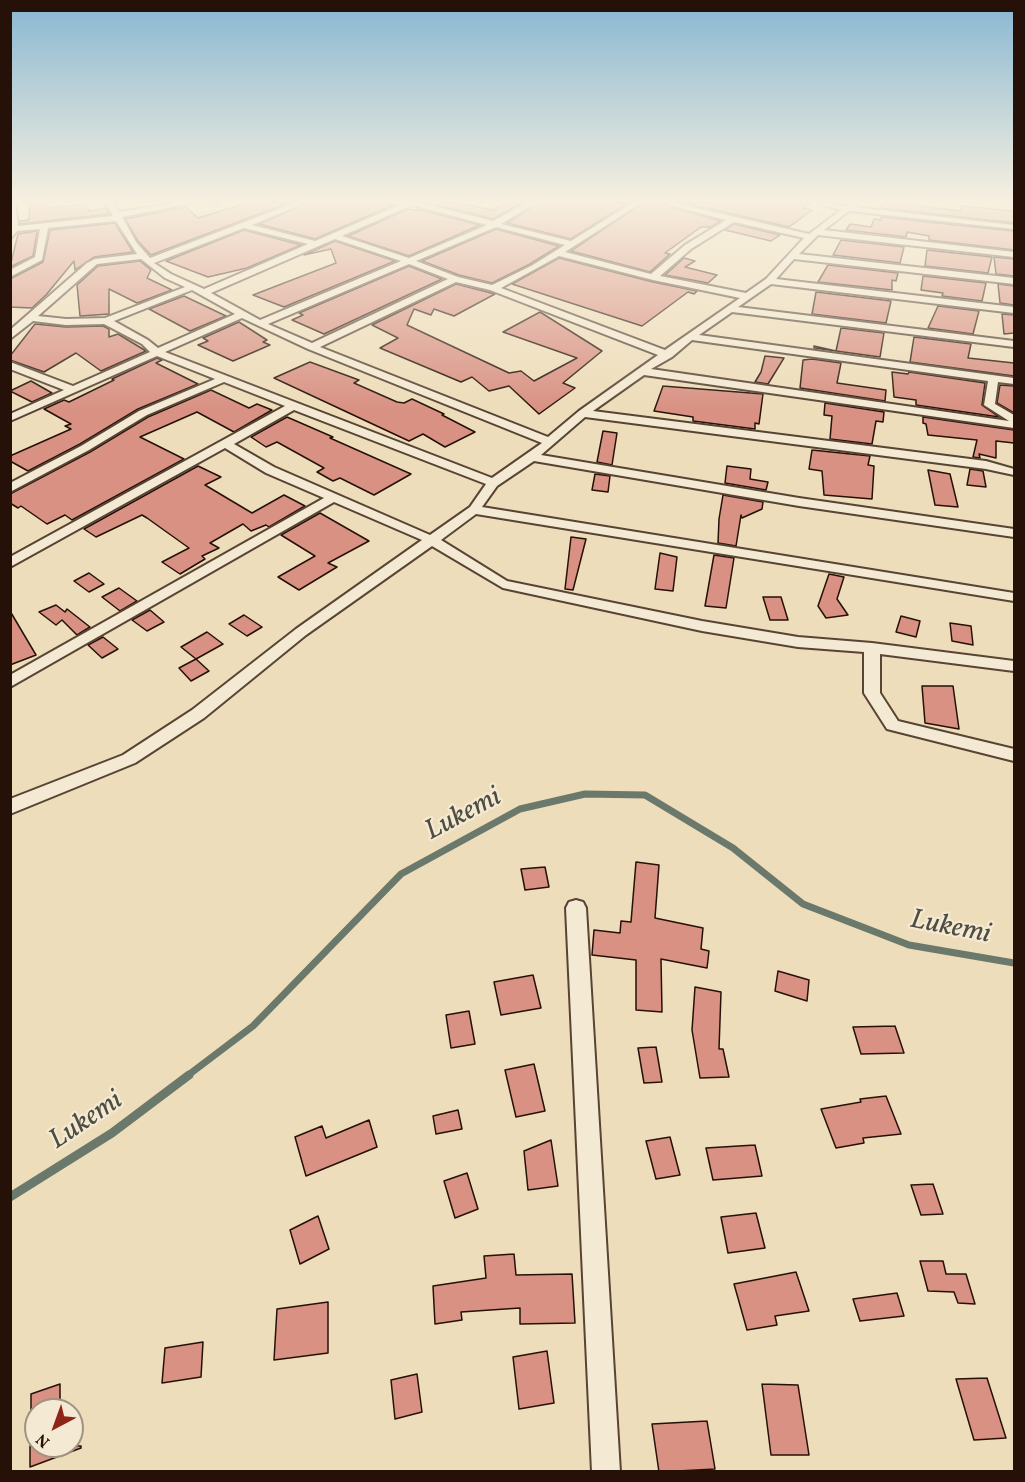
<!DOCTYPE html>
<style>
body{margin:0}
#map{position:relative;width:1025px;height:1482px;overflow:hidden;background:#eeddba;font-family:Vollkorn,serif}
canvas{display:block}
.frame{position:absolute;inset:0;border:12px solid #251107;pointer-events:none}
.north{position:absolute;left:24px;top:1398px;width:60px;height:60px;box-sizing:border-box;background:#f4e9d2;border:2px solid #a19381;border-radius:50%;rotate:221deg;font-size:16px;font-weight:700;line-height:24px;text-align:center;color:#251107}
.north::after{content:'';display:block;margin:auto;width:21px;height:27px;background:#8f2418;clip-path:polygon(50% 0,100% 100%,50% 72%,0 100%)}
</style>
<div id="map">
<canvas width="1025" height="1482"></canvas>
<div class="frame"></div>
<div class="north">N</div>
</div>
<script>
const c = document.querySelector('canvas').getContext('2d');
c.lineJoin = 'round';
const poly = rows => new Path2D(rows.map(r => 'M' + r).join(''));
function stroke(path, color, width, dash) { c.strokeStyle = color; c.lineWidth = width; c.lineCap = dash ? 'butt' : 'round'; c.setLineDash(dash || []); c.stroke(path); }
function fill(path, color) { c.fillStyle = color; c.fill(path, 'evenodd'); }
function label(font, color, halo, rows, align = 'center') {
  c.font = font + ' Vollkorn,serif'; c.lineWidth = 4.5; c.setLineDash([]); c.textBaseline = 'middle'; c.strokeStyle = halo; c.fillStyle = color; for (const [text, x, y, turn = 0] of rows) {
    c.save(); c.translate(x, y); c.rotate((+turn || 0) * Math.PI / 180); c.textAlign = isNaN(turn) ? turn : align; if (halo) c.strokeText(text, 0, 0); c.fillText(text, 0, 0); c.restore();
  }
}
stroke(poly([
 [187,1076,253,1026,401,874,520,809,585,794,645,795,733,848,803,904,909,945,1014,963]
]), '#6b786c', 7);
stroke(poly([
 [10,1197,112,1133,189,1075]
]), '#6b786c', 9);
const building = poly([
 [30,203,48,203,48,208,87,204,89,211,106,208,109,214,20,224,20,221,29,220,30,203],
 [247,203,288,203,151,255,138,241,125,219,186,207,198,218,247,203],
 [307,203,383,203,393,205,315,239,259,224,307,203],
 [441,203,458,203,492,210,506,203,521,203,493,219,438,205,441,203],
 [538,203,628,203,571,239,507,223,538,203],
 [643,203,659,203,720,221,711,227,701,227,665,253,670,254,650,272,571,251,643,203],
 [685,203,811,203,802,208,812,210,789,227,685,203],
 [882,203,917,203,918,206,961,211,961,206,1014,211,1014,223,881,208,882,203],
 [408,209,425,211,480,225,409,256,348,236,408,209],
 [881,217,1014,231,1014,250,929,240,929,236,907,232,906,237,846,230,850,224,871,227,874,219,881,220,881,217],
 [115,223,133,252,94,257,75,270,74,261,46,295,32,308,10,307,10,279,43,262,50,230,115,223],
 [734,224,780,235,771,241,725,230,734,224],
 [496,229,559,246,530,264,492,283,459,275,422,261,496,229],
 [244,230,301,245,247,268,208,277,166,261,244,230],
 [37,231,33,256,10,267,18,234,37,231],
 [841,240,904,247,900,263,833,255,841,240],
 [335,241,395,261,284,307,253,295,336,263,331,249,304,255,335,241],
 [927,250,992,257,988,273,925,266,927,250],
 [994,257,1014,259,1014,276,996,274,994,257],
 [559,258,653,282,697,291,694,294,688,292,642,326,512,284,559,258],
 [684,258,695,261,685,267,717,275,708,283,665,275,684,258],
 [140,261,151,270,147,278,172,290,137,303,109,289,109,314,80,316,77,285,98,266,140,261],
 [828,265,898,273,896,281,892,280,892,290,818,282,828,265],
 [409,266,442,279,324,334,292,320,303,315,299,313,409,266],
 [923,276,986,283,982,301,942,296,943,293,921,290,923,276],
 [456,284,495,294,454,316,434,309,431,315,414,309,407,325,509,373,521,371,534,381,577,358,503,332,540,312,602,351,563,383,575,388,539,414,509,386,489,391,472,377,461,382,380,348,398,338,372,325,456,284],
 [998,284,1014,286,1014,305,1000,303,998,284],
 [816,292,891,301,886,323,812,314,816,292],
 [184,296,226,316,190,331,149,309,184,296],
 [938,306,979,311,973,334,928,328,938,306],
 [1002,314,1014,315,1014,333,1004,334,1002,314],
 [239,322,267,340,263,342,270,345,233,361,198,345,208,341,203,338,239,322],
 [35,324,66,327,103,326,109,329,109,337,118,334,146,351,101,371,76,353,44,372,10,360,10,356,35,324],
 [841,328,884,333,880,357,814,348,814,346,836,351,841,328],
 [914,337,971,344,968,358,1014,363,1014,376,910,362,914,337],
 [765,356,784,358,768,384,755,382,761,372,765,356],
 [157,358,162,360,156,363,198,384,138,409,80,444,28,471,10,461,10,456,71,429,65,426,71,424,44,409,64,400,69,402,114,380,112,379,157,358],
 [812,359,841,363,837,383,886,390,885,401,800,388,803,360,812,359],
 [310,362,359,380,354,383,397,402,404,403,412,399,444,414,442,415,475,432,445,447,423,434,409,441,274,378,310,362],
 [892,372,908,374,909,372,985,383,982,405,999,417,916,405,916,400,894,397,892,372],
 [31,381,52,393,32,402,10,391,31,381],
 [1000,385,1014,386,1014,413,997,403,1000,385],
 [663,386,763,394,759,424,755,423,755,429,693,421,693,417,654,411,663,386],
 [211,390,249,408,257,404,272,410,234,432,197,412,140,437,184,459,72,520,65,515,47,524,21,506,18,508,10,503,10,494,90,452,148,417,211,390],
 [825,403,884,412,883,422,876,421,872,444,830,439,832,416,824,415,825,403],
 [287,417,333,437,330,438,411,474,374,495,340,478,333,481,317,472,324,468,277,442,266,447,251,437,287,417],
 [923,417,1014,430,1014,443,996,441,996,458,979,454,980,458,973,457,977,440,928,435,926,424,923,423,923,417],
 [603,431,617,433,612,465,597,462,603,431],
 [812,450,870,456,868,465,874,466,872,499,824,495,822,471,809,469,812,450],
 [198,466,221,477,205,485,252,513,284,495,305,506,269,527,266,525,251,531,243,524,210,543,219,548,202,556,205,559,180,574,162,562,189,548,147,518,142,515,96,537,84,529,198,466],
 [727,466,751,469,750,479,768,482,766,490,725,483,727,466],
 [970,469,983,471,986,487,967,485,970,469],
 [928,470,950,474,958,507,935,505,928,470],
 [595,474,610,476,608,492,592,490,595,474],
 [723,495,763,502,762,509,742,518,741,515,736,546,718,543,719,519,723,495],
 [320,513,369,541,328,563,337,567,299,590,278,577,315,556,281,535,320,513],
 [571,537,586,539,573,590,565,589,571,537],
 [660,553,677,557,673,591,655,589,660,553],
 [714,555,734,558,726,608,705,606,714,555],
 [89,573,104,584,89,592,74,581,89,573],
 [829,574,844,577,837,599,848,615,826,618,818,606,829,574],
 [119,588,137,601,120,611,102,597,119,588],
 [763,597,781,597,788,620,770,620,763,597],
 [56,605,65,612,67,609,90,627,77,635,62,620,56,625,39,612,56,605],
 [150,610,164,622,147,631,132,620,150,610],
 [10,611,36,655,10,665,10,611],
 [244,615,262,627,247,636,229,624,244,615],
 [901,616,920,621,916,637,896,632,901,616],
 [950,623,971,626,973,645,952,641,950,623],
 [207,632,223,644,196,659,181,647,207,632],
 [103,637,118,649,102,658,88,645,103,637],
 [196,659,209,671,191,681,179,668,196,659],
 [922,686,953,686,959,729,925,723,922,686],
 [636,862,659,865,655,918,703,928,701,949,709,951,707,968,661,959,662,1012,636,1010,636,960,592,955,594,930,620,933,621,921,631,922,636,862],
 [545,867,549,887,525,890,521,869,545,867],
 [778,971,809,980,807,1001,775,991,778,971],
 [533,975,541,1008,501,1015,494,982,533,975],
 [695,987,721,992,719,1049,723,1049,729,1077,700,1078,692,1030,695,987],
 [469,1011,475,1044,451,1048,446,1015,469,1011],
 [895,1026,904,1053,861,1054,853,1027,895,1026],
 [656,1047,662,1082,644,1083,638,1048,656,1047],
 [534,1064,545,1111,516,1117,505,1070,534,1064],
 [886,1096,901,1134,863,1138,864,1143,836,1148,821,1109,861,1102,860,1099,886,1096],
 [458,1110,462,1129,436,1134,433,1116,458,1110],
 [369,1120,377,1147,306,1176,295,1137,322,1126,326,1138,369,1120],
 [670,1137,680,1175,656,1179,646,1141,670,1137],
 [551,1140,558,1186,528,1190,524,1151,551,1140],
 [755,1145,762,1176,713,1180,706,1148,755,1145],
 [467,1173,478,1209,455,1218,444,1181,467,1173],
 [933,1184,943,1214,921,1215,911,1185,933,1184],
 [756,1213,765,1248,728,1253,721,1217,756,1213],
 [318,1216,329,1249,300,1264,290,1230,318,1216],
 [514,1254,516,1275,572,1274,575,1323,520,1324,520,1308,461,1312,462,1320,435,1324,433,1286,486,1278,484,1256,514,1254],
 [920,1261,943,1261,946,1274,966,1274,975,1304,958,1303,954,1292,928,1291,920,1261],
 [796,1272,809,1311,775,1316,777,1325,747,1330,734,1284,796,1272],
 [897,1293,904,1316,860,1321,853,1299,897,1293],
 [328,1302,328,1353,274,1360,277,1309,328,1302],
 [203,1342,201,1377,162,1383,165,1348,203,1342],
 [547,1351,554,1403,519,1409,513,1357,547,1351],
 [417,1374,422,1412,395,1419,391,1380,417,1374],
 [987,1378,1006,1438,974,1440,956,1379,987,1378],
 [60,1384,60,1410,31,1410,31,1394,60,1384],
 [762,1384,798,1385,809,1455,771,1455,762,1384],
 [707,1421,715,1469,659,1472,652,1424,707,1421],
 [30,1446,81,1446,81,1448,30,1467,30,1446]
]);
fill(building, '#d89183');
stroke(building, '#251107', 1.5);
const street = poly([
 [10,203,15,203,18,226,113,216,106,203,114,203,119,212,175,203,193,203,122,217,136,242,150,258,294,203,305,203,252,225,315,241,404,203,421,203,493,221,526,203,536,203,501,224,571,241,632,203,641,203,565,252,651,274,685,245,726,220,661,203,675,203,809,234,841,210,817,203,846,206,850,203,859,203,854,207,1014,225,1014,229,849,211,824,230,1014,252,1014,257,818,235,799,254,1014,278,1014,284,794,259,776,279,1014,307,1014,313,771,284,738,307,1014,341,1014,347,732,312,699,335,1014,378,1014,384,998,382,995,404,1014,415,1014,428,644,375,593,411,986,461,1014,469,1014,475,986,469,585,417,541,455,799,498,1014,529,1014,537,799,506,534,461,497,486,482,507,1014,593,1014,601,476,514,441,540,507,581,702,621,798,637,872,643,1014,661,1014,671,880,654,880,693,898,721,1014,749,1014,761,887,729,864,693,864,652,798,647,702,631,503,588,432,546,306,635,204,718,135,763,10,814,10,799,123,755,192,710,296,629,422,540,334,502,10,687,10,675,324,498,266,473,225,448,10,567,10,557,285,406,224,382,147,415,89,450,10,492,10,483,81,446,139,411,215,379,157,356,10,421,10,414,64,390,10,369,10,362,73,386,150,352,142,344,104,324,66,325,33,321,10,339,10,330,87,263,95,259,137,254,116,221,48,228,42,260,10,277,10,270,35,257,40,229,17,231,10,239,10,203],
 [412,205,487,225,409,258,342,236,412,205],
 [734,222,804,238,766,279,746,293,660,276,691,249,734,222],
 [496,227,565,245,531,266,492,285,458,277,416,261,496,227],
 [244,228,308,244,204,289,171,274,154,263,244,228],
 [335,239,401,261,260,320,211,293,335,239],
 [559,256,653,280,740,298,665,350,501,288,559,256],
 [141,259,165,278,185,287,105,318,66,319,38,316,97,264,141,259],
 [409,264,448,279,312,343,268,324,409,264],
 [456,282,490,290,658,355,579,411,548,437,320,347,456,282],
 [192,290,235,314,158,348,148,340,114,321,192,290],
 [242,318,308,349,542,443,492,478,165,352,242,318],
 [692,340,988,381,984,405,1009,421,651,369,672,357,692,340],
 [294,410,486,484,470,507,430,535,274,467,234,444,294,410],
 [211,203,221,203,217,205,211,203],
 [576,900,583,902,586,908,620,1472,592,1472,566,908,569,902,576,900]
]);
stroke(street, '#574434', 4);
fill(street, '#f4e9d2');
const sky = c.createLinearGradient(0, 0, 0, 411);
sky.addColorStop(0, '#88b7d1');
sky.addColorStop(0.49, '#f7f0e0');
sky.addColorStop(1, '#f7f0e000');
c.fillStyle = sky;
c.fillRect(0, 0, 1025, 411);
label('italic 28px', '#4e4d42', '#f4e9d2', [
 ["Lukemi",464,816,-28],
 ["Lukemi",950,929,11],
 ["Lukemi",87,1122,-34]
]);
</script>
